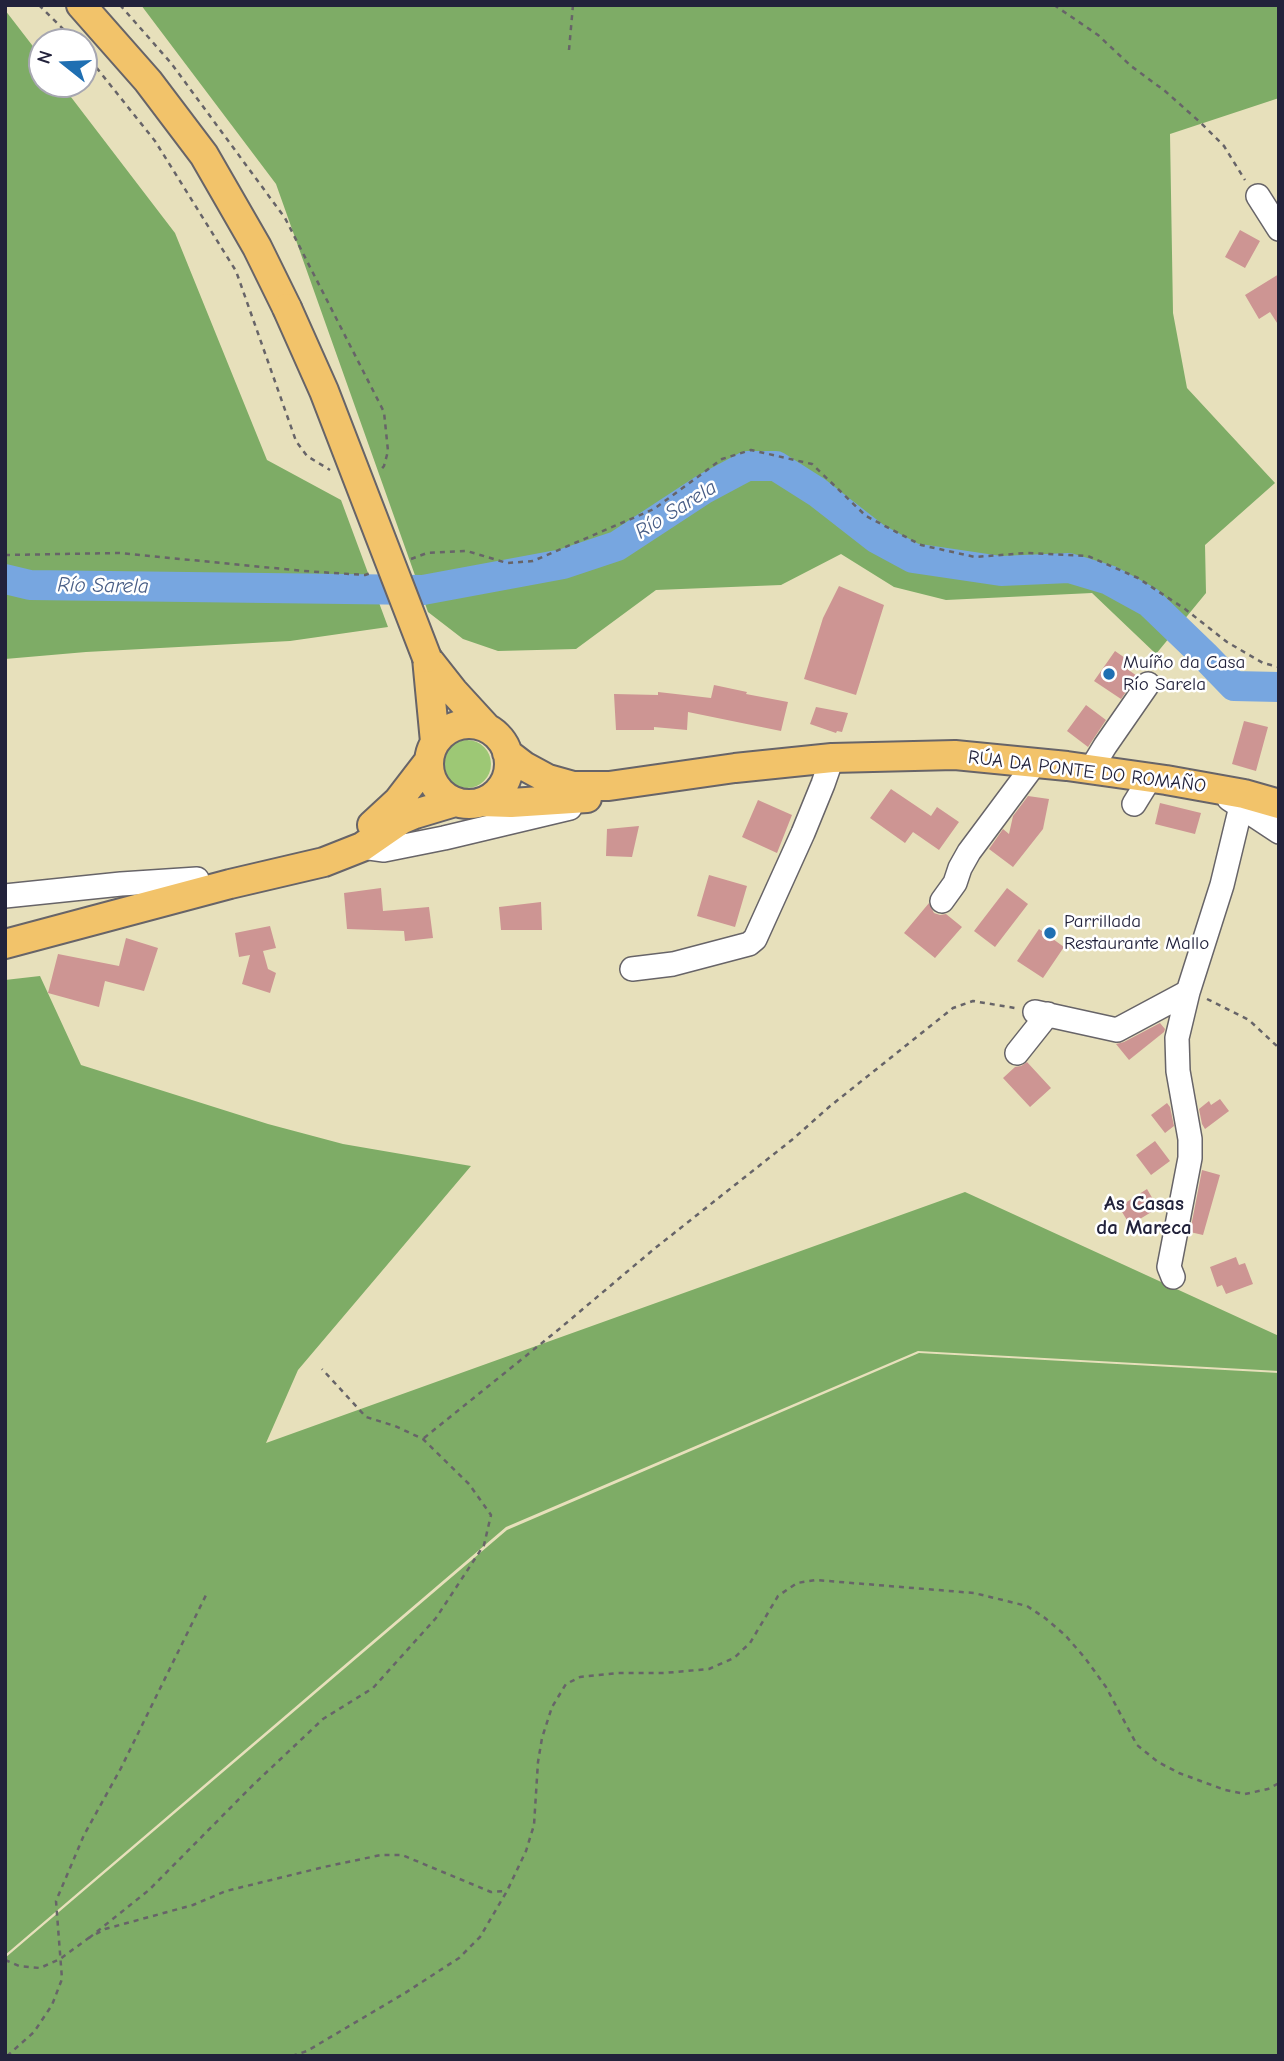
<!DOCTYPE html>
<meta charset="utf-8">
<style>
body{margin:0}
#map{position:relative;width:1284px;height:2061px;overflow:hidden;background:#e7e0bb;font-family:"Comic Neue",sans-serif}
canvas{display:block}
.frame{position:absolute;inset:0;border:7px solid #22223b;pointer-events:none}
.north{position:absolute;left:28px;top:28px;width:70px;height:70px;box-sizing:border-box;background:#fff;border:2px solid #a7a7b1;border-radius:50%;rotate:288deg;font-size:19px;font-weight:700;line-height:28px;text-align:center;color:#22223b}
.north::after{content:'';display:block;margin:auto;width:24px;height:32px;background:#1f6fb2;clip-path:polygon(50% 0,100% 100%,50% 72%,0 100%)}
</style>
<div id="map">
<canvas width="1284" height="2061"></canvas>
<div class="frame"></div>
<div class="north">N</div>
</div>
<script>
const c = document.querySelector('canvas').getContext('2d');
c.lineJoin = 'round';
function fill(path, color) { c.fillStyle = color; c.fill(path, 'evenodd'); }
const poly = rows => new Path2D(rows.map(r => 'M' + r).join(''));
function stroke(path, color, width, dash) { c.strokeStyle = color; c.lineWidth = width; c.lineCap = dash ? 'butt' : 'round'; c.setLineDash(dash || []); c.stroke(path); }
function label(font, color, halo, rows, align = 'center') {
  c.font = font + ' "Comic Neue",sans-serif'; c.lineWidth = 5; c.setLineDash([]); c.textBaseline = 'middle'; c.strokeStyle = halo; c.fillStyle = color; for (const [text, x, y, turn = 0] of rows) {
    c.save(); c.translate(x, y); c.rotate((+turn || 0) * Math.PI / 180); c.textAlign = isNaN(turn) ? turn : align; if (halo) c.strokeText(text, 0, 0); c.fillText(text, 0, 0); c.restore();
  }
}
fill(poly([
 '443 764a24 24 0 1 1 48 0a24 24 0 1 1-48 0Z'
]), '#9dc875');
fill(poly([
 [141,5,1279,5,1279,98,1170,134,1173,313,1187,388,1275,483,1205,545,1206,593,1156,654,1092,593,946,600,894,587,841,554,781,585,656,590,576,649,498,651,463,639,428,612,276,184],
 [5,10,42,58,42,84,61,84,175,233,267,460,341,500,388,627,290,641,86,652,5,659],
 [40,976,81,1065,268,1124,343,1144,471,1166,298,1370,266,1443,965,1192,1279,1336,1279,1371,918,1351,506,1527,5,1955,5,980],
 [919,1353,1279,1373,1279,2056,5,2056,5,1958,507,1530]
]), '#7eac66');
stroke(poly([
 [5,579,30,585,423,590,563,564,617,546,704,489,747,466,776,466,817,492,876,538,913,558,1001,571,1069,568,1109,580,1149,602,1204,655,1234,686,1279,687]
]), '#77a6e0', 30);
fill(poly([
 [1240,230,1260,241,1245,268,1225,257],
 [1279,274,1279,326,1270,312,1259,319,1245,295],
 [839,586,884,605,856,695,804,679,823,618],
 [1115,651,1128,660,1123,666,1137,676,1121,699,1094,681],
 [714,685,747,692,746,694,788,702,781,731,688,712,687,730,654,727,654,730,616,730,614,694,658,695,658,692,711,698],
 [1086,705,1106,720,1088,747,1067,731],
 [816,707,848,713,842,732,837,731,836,733,810,724],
 [1244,721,1268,727,1256,771,1232,764],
 [891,789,931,816,937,807,959,822,939,850,913,832,905,843,870,818],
 [1028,796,1049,799,1043,829,1013,867,989,849,1003,829,1009,834,1013,816],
 [758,800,792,815,777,853,742,837],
 [1160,803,1201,813,1195,834,1155,824],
 [639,826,632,857,606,856,607,829],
 [709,875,747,886,735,927,697,916],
 [381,888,383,911,429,907,433,938,405,941,404,931,347,929,344,893],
 [1007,888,1028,904,995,947,974,931],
 [541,902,542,930,501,930,499,907],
 [929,903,934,913,940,915,946,914,962,927,935,958,904,933],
 [270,926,276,948,263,951,268,969,276,973,270,993,242,984,250,955,239,957,235,933],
 [1039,929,1064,947,1043,978,1017,961],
 [126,938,158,948,144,991,105,981,99,1007,48,993,58,954,119,966],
 [1160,1023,1165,1029,1164,1032,1129,1060,1116,1044,1124,1042],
 [1027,1062,1051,1088,1030,1107,1003,1078,1015,1067,1021,1066],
 [1220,1099,1229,1111,1205,1129,1202,1124,1199,1109,1209,1101,1211,1105],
 [1167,1103,1170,1107,1174,1126,1165,1133,1151,1115],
 [1155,1141,1170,1161,1151,1175,1136,1155],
 [1202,1170,1220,1175,1203,1235,1190,1232],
 [1147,1189,1158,1208,1130,1225,1119,1207],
 [1236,1257,1239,1265,1245,1263,1253,1284,1226,1294,1222,1285,1217,1287,1210,1267]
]), '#cd9593');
const minor = poly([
 [1258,196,1279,229],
 [1091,769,1105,746,1148,684],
 [1229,799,1279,832],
 [1134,804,1150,778],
 [362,847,384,850,444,838,570,808],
 [5,896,121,884,197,879],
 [942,901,955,883,960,868,969,852,1036,762],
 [632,969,673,964,749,944,755,939,803,833,823,784,832,758],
 [1035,1012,1117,1030,1188,992],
 [1017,1053,1048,1014],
 [1173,1277,1169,1267,1190,1158,1190,1139,1178,1071,1177,1038,1188,992,1222,885,1244,794]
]);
const major = poly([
 [81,5,148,81,204,155,257,247,287,308],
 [427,658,453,691,486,727],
 [427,658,435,742],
 '429 764a40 40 0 1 1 80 0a40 40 0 1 1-80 0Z',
 [507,753,524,766,548,779,573,786,609,786,735,768,832,758,955,755,1067,766,1166,780,1244,794,1279,804],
 [482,802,511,803,587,798],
 [372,825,398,801,428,762],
 [5,944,230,884,324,862,362,847,401,820,415,814,455,802]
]);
stroke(minor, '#676468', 26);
stroke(major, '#676468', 32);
stroke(poly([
 [39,5,76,42],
 [120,5,171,63,285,218,384,412,388,451,384,466,379,472],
 [1054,5,1098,35,1131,66,1165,91,1201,123,1224,146,1245,180],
 [569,50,573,5],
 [84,52,155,141,236,271,296,441,307,456,330,470],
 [5,555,119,553,304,571,365,575,371,573],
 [411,559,427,553,467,551,507,563,533,561,654,509,722,459,751,450,812,464,866,516,921,545,975,557,1026,553,1088,556,1138,578,1185,609,1227,642,1263,663,1279,667],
 [1207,999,1249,1020,1279,1048],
 [424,1438,558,1330,654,1249,793,1139,829,1107,953,1008,973,1001,1015,1008],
 [96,1934,105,1929,193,1905,226,1891,324,1867,381,1855,402,1855,491,1892,507,1891],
 [89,1938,149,1890,253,1785,323,1719,373,1688,436,1618,484,1545,491,1515,469,1484,423,1439,395,1426,366,1417,322,1369],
 [5,1960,19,1966,40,1968,60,1959,90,1937],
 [7,2056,34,2032,52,2005,62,1979,56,1901,84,1835,121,1768,207,1593],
 [292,2056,307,2051,405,1993,459,1958,480,1937,507,1891,526,1851,534,1825,538,1762,542,1738,552,1707,566,1684,580,1677,618,1673,664,1673,709,1669,734,1658,750,1643,778,1596,797,1583,816,1580,974,1593,1027,1606,1045,1618,1065,1635,1085,1658,1106,1687,1137,1745,1158,1762,1179,1773,1225,1790,1245,1794,1268,1789,1279,1783]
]), '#676468', 2.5, [5, 5]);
stroke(minor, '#fff', 23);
stroke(major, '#f2c36a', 28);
const majorBridge = poly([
 [287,308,324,391,427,658]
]);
stroke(majorBridge, '#676468', 32, []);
stroke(majorBridge, '#f2c36a', 28);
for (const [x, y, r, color] of [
 [1109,674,7,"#1f6fb2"],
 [1050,933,7,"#1f6fb2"]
]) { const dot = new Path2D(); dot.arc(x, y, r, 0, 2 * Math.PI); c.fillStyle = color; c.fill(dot); stroke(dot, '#fff', 2.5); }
label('19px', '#22223b', '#fff', [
 ["Muíño da Casa",1123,663],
 ["Río Sarela",1123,685],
 ["Parrillada",1064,922],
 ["Restaurante Mallo",1064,944]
], 'left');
label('19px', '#22223b', '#fff', [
 ["RÚA DA PONTE DO ROMAÑO",1087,772,7]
]);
label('italic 21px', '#485d85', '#fff', [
 ["Río Sarela",676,510,-32],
 ["Río Sarela",103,586,1]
]);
label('bold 21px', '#22223b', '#fff', [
 ["As Casas",1144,1204],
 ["da Mareca",1144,1228]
]);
</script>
